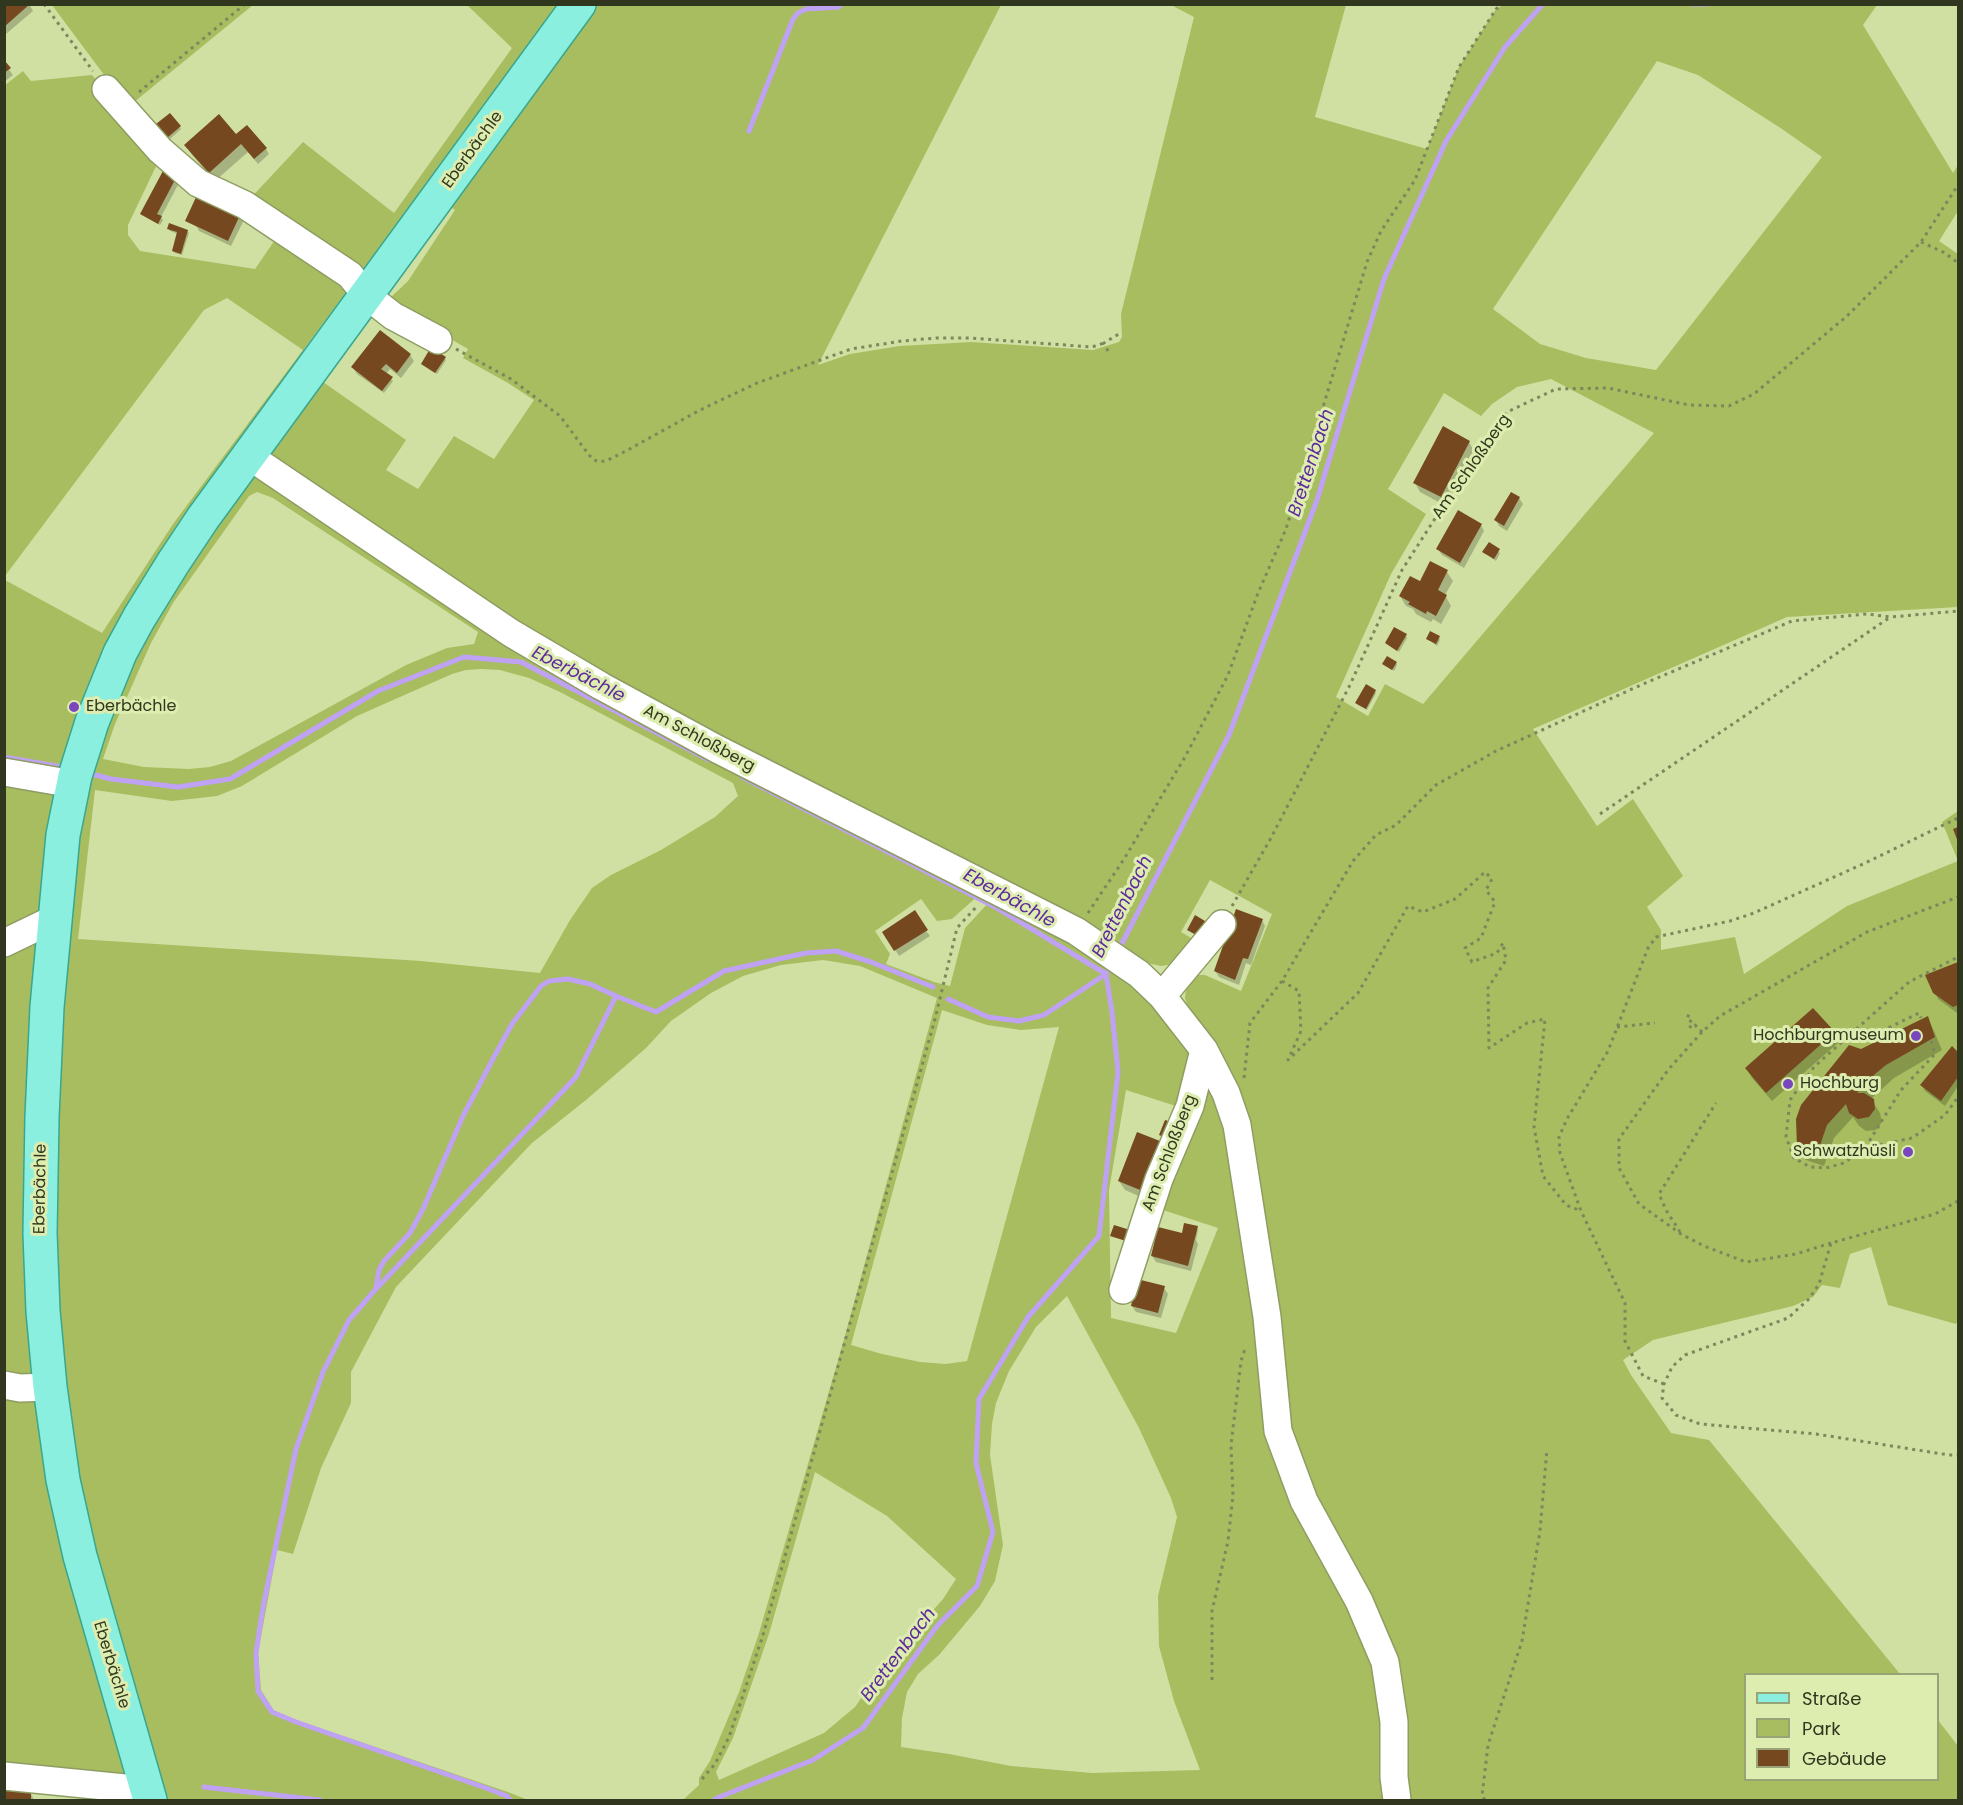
<!DOCTYPE html>
<meta charset="utf-8">
<style>
body{margin:0}
#map{position:relative;width:1963px;height:1805px;overflow:hidden;background:#d0e0a2;font-family:Poppins,sans-serif}
canvas{display:block}
.frame{position:absolute;inset:0;border:6px solid #31371e;pointer-events:none}
.legend{position:absolute;left:1744px;top:1673px;width:195px;height:108px;box-sizing:border-box;background:#ddedaf;border:2px solid #98a475;margin:0;padding:8px 10px;list-style:none;font-size:18px;color:#31371e}
.legend li{display:flex;align-items:center;gap:12px;height:30px}
.legend b{width:30px;border:2px solid #98a475}
</style>
<div id="map">
<canvas width="1963" height="1805"></canvas>
<div class="frame"></div>
<ul class="legend">
<li><b style="height:8px;background:#8aefdf"></b>Straße</li>
<li><b style="height:16px;background:#a8bd60"></b>Park</li>
<li><b style="height:16px;background:#75481f"></b>Gebäude</li>
</ul>
</div>
<script>
const c = document.querySelector('canvas').getContext('2d');
c.lineJoin = 'round';
function fill(path, color) { c.fillStyle = color; c.fill(path, 'evenodd'); }
const poly = rows => new Path2D(rows.map(r => 'M' + r).join(''));
function stroke(path, color, width, dash) { c.strokeStyle = color; c.lineWidth = width; c.lineCap = dash ? 'butt' : 'round'; c.setLineDash(dash || []); c.stroke(path); }
function label(font, color, halo, rows, align = 'center') {
  c.font = font + ' Poppins,sans-serif'; c.lineWidth = 6; c.setLineDash([]); c.textBaseline = 'middle'; c.strokeStyle = halo; c.fillStyle = color; for (const [text, x, y, turn = 0] of rows) {
    c.save(); c.translate(x, y); c.rotate((+turn || 0) * Math.PI / 180); c.textAlign = isNaN(turn) ? turn : align; if (halo) c.strokeText(text, 0, 0); c.fillText(text, 0, 0); c.restore();
  }
}
fill(poly([
 [52,5,253,5,128,107],
 [467,5,1001,5,818,365,850,354,900,346,971,342,1093,350,1119,342,1122,337,1121,314,1194,17,1171,5,1346,5,1315,117,1427,149,1459,67,1496,9,1503,5,1877,5,1863,25,1953,173,1958,165,1958,211,1939,241,1958,254,1958,607,1787,617,1533,729,1597,826,1633,799,1683,876,1647,907,1661,930,1661,950,1735,937,1744,974,1847,906,1958,861,1942,822,1958,811,1958,1320,1956,1324,1888,1305,1871,1247,1850,1254,1840,1288,1822,1285,1813,1297,1793,1306,1653,1340,1623,1360,1631,1375,1671,1433,1709,1440,1900,1674,1746,1674,1746,1780,1938,1780,1938,1720,1958,1746,1958,1800,683,1800,699,1785,699,1778,710,1761,739,1692,759,1633,843,1343,937,998,860,966,823,960,781,965,743,976,711,993,671,1021,646,1048,586,1100,532,1143,396,1287,351,1372,351,1403,321,1468,293,1554,277,1550,258,1653,261,1690,274,1711,296,1720,508,1792,528,1800,113,1800,111,1782,5,1773,5,580,102,633,173,524,303,350,227,298,204,310,5,576,4,86,23,71,31,81,92,75,160,158,128,225,128,235,140,251,255,269,279,234,342,276,347,291,304,349,332,368,323,382,406,440,386,470,418,489,454,436,494,459,534,400,508,383,463,358,468,349,386,302,408,281,455,210,431,192,376,266,360,274,247,202,303,142,394,213,512,48],
 [1657,61,1698,75,1782,129,1822,157,1656,370,1586,358,1540,344,1493,309],
 [1551,379,1654,433,1423,704,1385,684,1368,716,1336,697,1391,574,1426,514,1388,489,1444,393,1481,416,1492,404,1517,387],
 [257,492,273,498,478,632,474,644,447,648,406,665,231,761,210,767,189,769,144,767,103,759,115,724,151,643,173,603,249,496],
 [481,669,500,670,529,678,560,692,733,783,738,796,715,817,661,850,611,875,592,888,570,920,540,973,421,961,78,939,95,790,172,801,217,796,242,786,357,716,452,674,466,670],
 [62,760,94,767,60,772],
 [1210,880,1272,914,1241,991,1205,975,1195,975,1186,988,1185,998,1188,1007,1216,1047,1160,1209,1218,1228,1176,1333,1111,1318,1109,1190,1126,1090,1182,1108,1191,1044,1131,984,1095,958,1111,936,1147,963,1161,966,1168,965,1184,952,1193,939,1181,932],
 [980,894,990,901,965,928,950,986,934,982,886,964,890,954,875,931,921,899,937,921,952,919],
 [942,1010,987,1025,1021,1030,1059,1027,967,1361,946,1364,920,1362,882,1354,851,1345],
 [1067,1296,1139,1428,1171,1498,1177,1517,1158,1596,1159,1646,1174,1701,1200,1770,1092,1773,1011,1766,949,1754,901,1747,902,1718,907,1692,918,1674,939,1655,980,1606,995,1581,1003,1545,990,1455,992,1424,996,1403,1009,1371,1036,1327],
 [815,1472,887,1516,956,1579,943,1599,883,1667,855,1707,824,1733,719,1780,716,1772,733,1738,769,1634]
]), '#a8bd60');
fill(poly([
 [4,4,29,4,33,11,6,34],
 [4,63,13,75,4,82],
 [170,115,181,129,170,139,159,127],
 [240,141,266,149,269,154,258,164,248,152,215,181,192,155,186,146],
 [165,171,179,183,161,217,163,220,160,225,142,214],
 [209,198,244,220,231,246,199,231,197,227,187,221],
 [169,229,187,231,189,233,182,255,175,253,173,251,178,234,170,231],
 [410,355,414,361,401,378,390,369,386,374,393,381,384,393,357,374,353,368],
 [444,358,446,360,437,374,422,364],
 [1469,442,1474,451,1446,506,1420,492,1415,483],
 [1511,494,1519,498,1523,504,1507,531,1499,526,1496,520],
 [1481,525,1484,531,1464,568,1442,555,1438,549],
 [1489,544,1500,553,1496,561,1486,554],
 [1447,572,1453,581,1445,595,1451,606,1441,624,1433,619,1431,622,1416,614,1413,609,1406,606,1400,596],
 [1406,635,1407,638,1399,652,1387,643],
 [1439,637,1440,640,1437,646,1428,639],
 [1396,663,1397,665,1394,671,1384,664],
 [1375,691,1376,693,1367,710,1358,705,1357,703],
 [1262,920,1265,926,1251,965,1246,963,1239,985,1219,977,1215,971],
 [926,931,930,936,899,956,884,932],
 [1958,964,1958,1012,1957,1013,1938,999,1927,976],
 [1927,1018,1934,1031,1942,1050,1894,1078,1871,1099,1880,1113,1882,1122,1876,1130,1866,1131,1859,1126,1853,1117,1834,1138,1824,1166,1806,1160,1798,1147,1861,1051],
 [1834,1033,1839,1042,1772,1101,1752,1078,1747,1069],
 [1952,1048,1958,1054,1958,1086,1945,1106,1925,1091,1922,1085],
 [1164,1144,1150,1201,1125,1190,1119,1181],
 [1197,1228,1198,1230,1196,1240,1198,1244,1191,1271,1156,1262,1152,1256],
 [1164,1288,1168,1294,1161,1318,1136,1312,1132,1306],
 [8,1791,30,1792,34,1800,8,1800]
]), '#0003');
stroke(poly([
 [1692,4,1707,4],
 [749,131,793,19,798,13,806,9,839,7,841,4],
 [4,757,68,768],
 [88,773,111,779,178,787,230,779,378,691,464,657,521,662,709,760],
 [742,777,997,908,1106,974,1044,1015,1019,1021,988,1017,948,999],
 [1118,951,1229,735,1317,500,1384,279,1446,141,1505,47,1543,4],
 [376,1288,379,1270,384,1261,410,1233,423,1209,463,1116,494,1057,512,1024,541,986,549,981,568,979,590,984,616,996],
 [204,1787,320,1800],
 [510,1800,507,1796,486,1788,296,1722,272,1712,258,1691,256,1653,263,1607,296,1449,323,1372,349,1320,375,1290,576,1077,616,996,656,1012,724,971,806,953,836,951,871,962,933,987],
 [714,1800,717,1798,813,1760,863,1728,937,1626,977,1586,993,1532,976,1463,979,1399,1028,1317,1099,1236,1118,1072,1112,1012,1106,974,1111,964]
]), '#bfa2f3', 5);
fill(poly([
 [4,4,30,4,4,27],
 [4,60,11,68,4,73],
 [170,113,181,126,167,138,156,124],
 [219,114,236,134,247,125,267,148,254,159,241,144,209,173,184,145],
 [164,169,177,176,157,214,162,216,158,224,140,214],
 [197,195,241,213,228,241,185,221],
 [169,223,188,230,181,254,172,251,177,232,167,229],
 [380,330,411,354,397,373,386,364,381,369,393,377,382,391,351,367],
 [431,347,446,357,435,373,421,364],
 [1443,426,1470,441,1441,497,1413,483],
 [1511,492,1520,497,1504,526,1494,520],
 [1458,510,1482,524,1460,563,1436,549],
 [1489,542,1500,549,1494,559,1482,552],
 [1430,561,1448,570,1438,590,1447,595,1436,616,1427,611,1426,614,1408,604,1410,602,1399,596,1410,576,1420,581],
 [1394,627,1407,634,1397,651,1385,643],
 [1430,631,1440,636,1436,644,1426,639],
 [1387,656,1397,662,1392,670,1382,664],
 [1366,684,1376,690,1366,709,1355,703],
 [1958,827,1958,842,1953,829],
 [1236,909,1263,919,1248,959,1243,958,1235,980,1214,971],
 [915,910,928,930,894,951,882,932],
 [1195,915,1205,921,1198,936,1187,930],
 [1958,962,1958,1005,1953,1007,1933,993,1925,975],
 [1813,1008,1835,1032,1766,1093,1745,1068],
 [1928,1016,1935,1037,1886,1065,1875,1074,1857,1093,1864,1093,1874,1099,1875,1109,1869,1117,1858,1119,1849,1113,1846,1104,1827,1125,1817,1154,1797,1147,1796,1119,1801,1105,1849,1045,1861,1049],
 [1952,1046,1958,1052,1958,1077,1941,1101,1920,1085],
 [1165,1120,1177,1124,1171,1140,1159,1135],
 [1137,1132,1165,1143,1145,1192,1118,1181],
 [1184,1223,1198,1226,1188,1266,1151,1256,1158,1227,1182,1233],
 [1114,1225,1130,1230,1126,1241,1110,1236],
 [1137,1279,1165,1286,1158,1313,1131,1306],
 [6,1789,31,1791,31,1800,6,1800]
]), '#75481f');
const minor = poly([
 [106,89,160,150,198,183,245,205,350,275,366,295,393,316,438,340],
 [249,456,511,633,601,686,717,749,1076,931,1139,974,1162,996,1204,1050,1226,1093,1237,1125,1267,1317,1278,1431,1304,1501,1359,1601,1385,1662,1394,1722,1394,1777,1397,1800],
 [4,772,73,784],
 [4,943,54,919],
 [1162,996,1222,924],
 [1123,1290,1159,1179,1190,1106,1204,1050],
 [4,1385,20,1388,50,1387],
 [4,1776,125,1788,147,1789]
]);
const major = poly([
 [150,1800,80,1556,63,1480,50,1387,43,1311,40,1233,42,1117,47,1007,63,835,75,776,92,722,120,653,139,618,173,563,203,518,579,4]
]);
stroke(minor, '#8e9d62', 30);
stroke(major, '#38a78e', 36);
stroke(poly([
 [44,4,93,71],
 [139,92,245,4],
 [1921,242,1945,253,1958,263],
 [456,349,511,379,560,416,589,455,594,460,600,462,608,460,626,451,700,410,757,383,851,349,902,341,936,338,970,338,1092,347,1104,343],
 [1108,351,1104,343,1122,332],
 [1600,814,1889,618],
 [1232,906,1271,838,1350,685,1402,570,1468,467,1507,412,1556,389,1608,388,1689,405,1729,406,1754,394,1847,316,1921,242,1958,185],
 [1088,913,1124,859,1185,757,1228,675,1258,593,1286,529,1367,262,1381,231,1415,180,1459,67,1496,9,1503,4],
 [1282,981,1299,991,1301,1031,1288,1060,1358,993,1408,906,1423,912,1455,899,1485,872,1492,879,1486,890,1495,902,1481,938,1465,948,1472,962,1497,953,1503,943,1506,960,1488,988,1489,1048,1527,1023,1545,1019,1534,1127,1543,1176,1566,1205,1581,1211],
 [1687,1015,1692,1019,1688,1025,1692,1028,1695,1025,1702,1032],
 [1617,1027,1655,1023],
 [1850,1034,1859,1042,1919,1013,1921,1018],
 [1931,1041,1935,1054,1901,1090,1865,1148,1844,1163,1826,1168,1810,1167,1794,1158,1786,1137,1790,1100,1814,1067,1909,982,1958,957],
 [1244,1078,1250,1023,1282,981,1353,861,1376,835,1396,825,1436,785,1496,751,1643,684,1792,621,1867,614,1891,617,1958,611],
 [1865,1148,1912,1138,1945,1115,1958,1097],
 [1958,1201,1935,1214,1831,1243,1819,1284,1809,1299,1788,1318,1685,1355,1672,1367,1664,1384,1662,1398,1676,1415,1700,1424,1816,1434,1949,1455,1958,1455],
 [1680,1232,1666,1210,1659,1194,1716,1103],
 [1831,1243,1796,1254,1746,1262,1704,1246,1681,1234,1639,1204,1619,1168,1619,1139,1668,1070,1702,1032,1720,1016,1867,932,1958,897],
 [1664,1384,1643,1376,1625,1341,1625,1303,1581,1211,1560,1153,1559,1137,1567,1119,1608,1051,1648,948,1656,937,1730,921,1754,913,1863,864,1958,818],
 [1212,1680,1212,1611,1228,1541,1233,1495,1231,1445,1241,1361,1246,1346],
 [702,1779,715,1764,729,1737,763,1635,935,1019,957,928,978,905],
 [1485,1800,1482,1796,1488,1745,1522,1641,1540,1531,1547,1449]
]), '#7c875c', 3, [3, 4.5]);
stroke(minor, '#fff', 27);
stroke(major, '#8aefdf', 33);
for (const [x, y, r, color] of [
 [74,707,6,"#7946bd"],
 [1916,1036,6,"#7946bd"],
 [1788,1084,6,"#7946bd"],
 [1908,1152,6,"#7946bd"]
]) { const dot = new Path2D(); dot.arc(x, y, r, 0, 2 * Math.PI); c.fillStyle = color; c.fill(dot); stroke(dot, '#ddedaf', 2); }
label('16px', '#31371e', '#ddedaf', [
 ["Eberbächle",473,150,-54],
 ["Am Schloßberg",1472,467,-55],
 ["Am Schloßberg",699,739,28],
 ["Am Schloßberg",1170,1153,-69],
 ["Eberbächle",41,1189,-89],
 ["Eberbächle",111,1665,73]
]);
label('16px', '#31371e', '#ddedaf', [
 ["Eberbächle",86,707],
 ["Hochburgmuseum",1904,1036,"right"],
 ["Hochburg",1800,1084],
 ["Schwatzhüsli",1896,1152,"right"]
], 'left');
label('italic 18px', '#5e299c', '#ddedaf', [
 ["Brettenbach",1312,463,-72],
 ["Eberbächle",578,675,27],
 ["Eberbächle",1009,899,29],
 ["Brettenbach",1123,907,-63],
 ["Brettenbach",899,1655,-53]
]);
</script>
